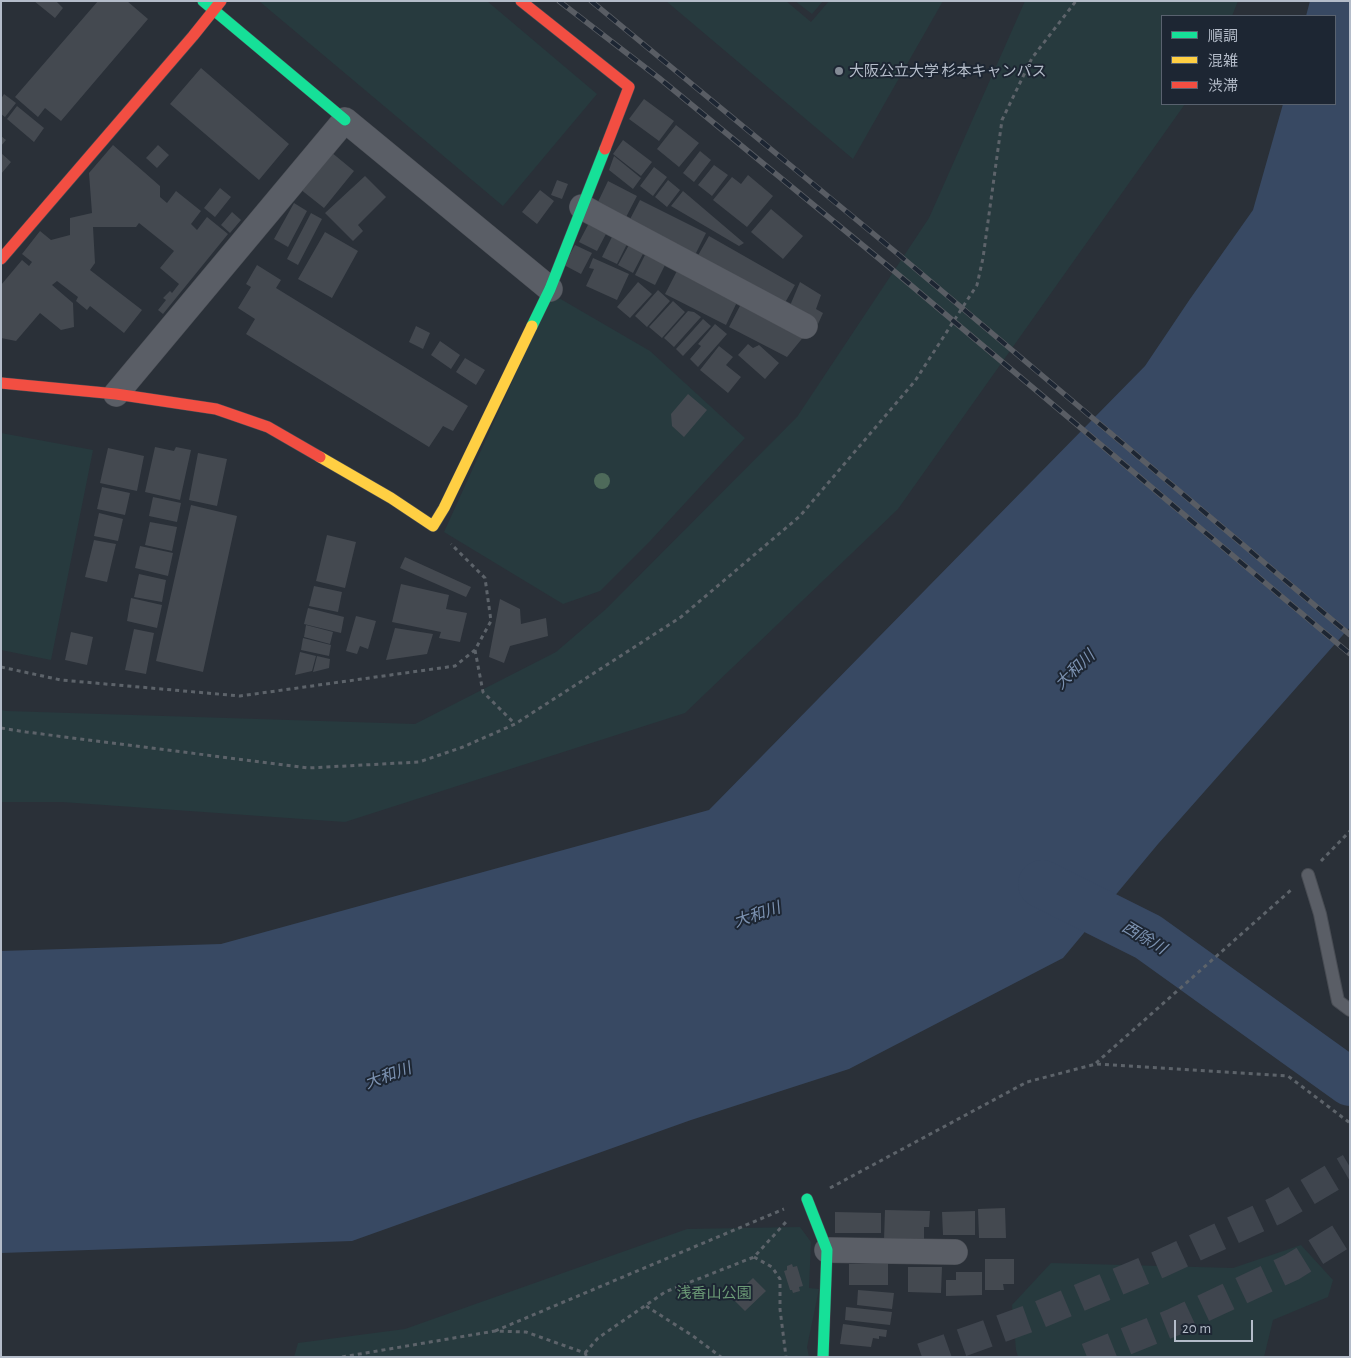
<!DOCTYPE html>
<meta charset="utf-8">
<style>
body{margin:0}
#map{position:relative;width:1351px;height:1358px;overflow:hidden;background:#2a3038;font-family:"Alegreya Sans","Noto Sans JP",sans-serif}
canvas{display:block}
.frame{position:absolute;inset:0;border:2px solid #b4bcc9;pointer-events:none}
.legend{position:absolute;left:1161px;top:15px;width:175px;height:90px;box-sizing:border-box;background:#1d2633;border:1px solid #59626f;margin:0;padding:6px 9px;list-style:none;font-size:15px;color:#b4bcc9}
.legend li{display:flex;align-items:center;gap:10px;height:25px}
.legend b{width:25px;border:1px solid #59626f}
.scale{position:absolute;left:1174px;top:1320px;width:79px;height:22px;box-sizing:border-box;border:2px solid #b4bcc9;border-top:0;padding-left:6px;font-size:15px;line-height:18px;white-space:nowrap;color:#b4bcc9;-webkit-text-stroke:4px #1d2633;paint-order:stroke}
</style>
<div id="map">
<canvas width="1351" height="1358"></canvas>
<div class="frame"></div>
<ul class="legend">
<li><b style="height:6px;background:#16e098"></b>順調</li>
<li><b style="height:6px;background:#ffcf43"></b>混雑</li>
<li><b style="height:6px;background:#f24e42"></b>渋滞</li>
</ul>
<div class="scale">20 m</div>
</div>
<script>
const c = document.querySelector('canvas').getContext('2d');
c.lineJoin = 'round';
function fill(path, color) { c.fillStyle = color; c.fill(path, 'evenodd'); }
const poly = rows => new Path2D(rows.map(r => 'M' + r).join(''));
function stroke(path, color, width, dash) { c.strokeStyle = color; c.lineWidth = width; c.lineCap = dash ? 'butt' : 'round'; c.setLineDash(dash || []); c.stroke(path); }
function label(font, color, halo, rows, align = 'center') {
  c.font = font + ' "Alegreya Sans","Noto Sans JP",sans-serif'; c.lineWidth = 4; c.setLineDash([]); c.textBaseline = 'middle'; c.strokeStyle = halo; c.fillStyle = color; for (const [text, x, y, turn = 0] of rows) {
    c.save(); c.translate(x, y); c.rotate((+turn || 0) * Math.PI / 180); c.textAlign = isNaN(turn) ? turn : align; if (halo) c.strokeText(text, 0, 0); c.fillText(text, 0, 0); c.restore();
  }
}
fill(poly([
 [259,1,487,1,597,94,503,206],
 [666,1,786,1,811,22,829,1,943,1,853,159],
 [795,1,823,1,812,14],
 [1025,1,1238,1,1232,16,1162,16,1162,104,1185,104,898,509,685,713,345,822,62,802,1,802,1,710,7,711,415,724,556,652,606,609,797,417,929,218],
 [552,294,650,351,745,438,651,540,600,591,563,604,444,532],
 [1,433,93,450,51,660,1,650],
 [800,1227,811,1242,809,1288,819,1289,807,1347,809,1357,294,1357,298,1343,405,1329,687,1229],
 [1301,1245,1333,1280,1328,1297,1273,1320,1264,1357,1018,1357,1016,1350,1012,1305,1051,1263,1233,1268]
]), '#273a3e');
fill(poly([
 [1310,1,1350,1,1350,627,1158,844,1063,958,849,1069,691,1120,352,1241,1,1253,1,951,221,944,709,810,1145,366,1190,299,1253,210,1283,104,1335,104,1335,16,1306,16]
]), '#384963');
stroke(poly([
 [1042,884,1148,937,1350,1082]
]), '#384963', 48);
fill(poly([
 [34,1,56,1,63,8,55,18],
 [98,1,127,1,148,19,61,121,45,108,38,117,15,97],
 [201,68,289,144,259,180,170,104],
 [4,94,16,103,5,117,1,114,1,99],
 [644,99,674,121,659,141,629,119],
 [17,106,44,128,34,142,7,119],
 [676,125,699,143,679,167,657,149],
 [1,136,6,140,1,146],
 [623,140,652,162,641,176,613,154],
 [113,145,160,186,160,197,167,203,176,191,201,211,191,224,197,230,207,217,228,234,163,314,158,310,166,300,163,298,170,291,172,293,179,284,160,268,174,251,139,223,136,227,93,227,95,263,90,270,142,310,124,333,90,306,87,310,76,301,78,297,57,281,52,285,73,303,74,327,61,330,40,313,16,341,1,338,1,285,22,260,29,266,32,262,22,254,40,231,51,240,70,235,70,218,92,213,89,173],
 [158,145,169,155,157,168,146,158],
 [700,151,711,160,694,182,683,173],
 [331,152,354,171,324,208,300,189],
 [1,153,11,162,1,174],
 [614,156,641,178,633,189,609,170],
 [714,165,728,175,712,196,698,185],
 [654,167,667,177,653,196,640,186],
 [748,175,773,196,747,227,713,200,732,177,741,184],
 [365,176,386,197,358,225,363,231,353,241,325,213],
 [557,180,568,184,562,199,551,195],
 [668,180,680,190,667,207,655,197],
 [608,181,637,196,624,221,596,206],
 [220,188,231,197,215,217,204,208],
 [540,190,554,201,537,224,522,212],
 [683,191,744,243,739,246,671,206],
 [640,200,706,233,694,257,628,223],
 [294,203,307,211,288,247,274,239],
 [771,209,803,236,783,259,751,232],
 [232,212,241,220,230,233,221,225],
 [311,213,322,219,298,265,287,259],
 [589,223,607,232,597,251,579,242],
 [325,232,358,251,332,298,298,279],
 [613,235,628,242,617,264,602,257],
 [709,236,795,285,782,308,696,259],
 [630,243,645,250,633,273,618,265],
 [575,245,592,253,581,274,564,265],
 [647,251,667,261,655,285,635,275],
 [593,258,629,274,617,300,586,286,594,269,589,268],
 [257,265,281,280,276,288,468,406,453,431,443,426,429,447,246,334,255,319,238,308,251,287,246,284],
 [678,269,738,300,726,325,665,294],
 [638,282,652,294,630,318,617,307],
 [800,282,821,295,816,309,823,313,818,324,789,308],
 [658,290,670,301,647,327,635,316],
 [673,301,685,312,662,338,649,327],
 [742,302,805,335,787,357,729,327],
 [688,311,694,312,701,317,674,347,664,338],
 [703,319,711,326,683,356,676,349],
 [715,324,727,334,698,367,690,359,701,346,698,344],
 [416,326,430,333,423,349,409,342],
 [440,341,460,355,451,369,431,355],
 [748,344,753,348,759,345,779,363,765,379,738,355],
 [719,346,733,357,726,365,741,377,728,393,700,370],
 [465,358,485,370,476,385,456,372],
 [688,394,707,410,684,437,672,426,671,414],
 [155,447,174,451,176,447,191,450,180,500,145,492],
 [108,448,144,456,137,491,100,483],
 [198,453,227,459,217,506,189,500],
 [102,487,130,493,125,515,97,509],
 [153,497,181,503,177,522,149,516],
 [191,505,237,516,203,672,156,661],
 [99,513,123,519,118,541,94,536],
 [150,522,177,527,172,551,145,545],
 [327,535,356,542,345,588,316,581],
 [94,540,116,544,107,582,85,577],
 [140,546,173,553,168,576,135,568],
 [405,557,471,587,466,597,400,568],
 [139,574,166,580,162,602,134,597],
 [401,584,449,595,446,609,467,613,460,642,439,638,441,632,392,622],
 [314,586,342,592,338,612,309,606],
 [131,598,162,605,157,628,127,621],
 [500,599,520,609,521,624,546,618,548,636,510,646,504,663,489,657],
 [308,608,344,617,341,633,304,624],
 [356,616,376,621,368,649,360,646,357,654,346,651],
 [306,625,333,632,330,644,304,637],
 [395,628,433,634,427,654,386,660],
 [134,629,154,633,146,674,125,670],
 [71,632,93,637,87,665,65,660],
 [303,638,331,645,329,656,301,650],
 [300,652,316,656,312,671,295,675],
 [317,656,330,659,329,668,313,672],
 [1005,1208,1006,1238,979,1238,978,1209],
 [885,1210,930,1211,929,1227,924,1227,924,1241,884,1240],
 [975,1211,975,1235,943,1235,942,1212],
 [835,1212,881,1213,881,1233,835,1233],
 [985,1259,1014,1259,1014,1284,1003,1284,1004,1290,985,1290],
 [888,1263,888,1285,849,1285,849,1264],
 [792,1264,793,1267,797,1266,803,1286,799,1287,800,1291,793,1293,792,1290,790,1290,784,1271,787,1270,787,1266],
 [908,1267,942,1267,941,1293,908,1292],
 [956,1272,982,1272,982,1295,946,1296,946,1280,956,1280],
 [753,1278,766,1291,745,1311,732,1298],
 [858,1290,894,1293,892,1309,857,1305],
 [846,1307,892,1312,890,1325,845,1320],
 [843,1324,887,1330,886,1337,879,1336,879,1339,873,1338,871,1347,840,1344]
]), '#444950');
stroke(poly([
 [922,1357,1036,1316,1160,1264,1277,1210,1350,1167],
 [1087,1357,1174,1322,1292,1267,1350,1231]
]), '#3f454e', 28, [28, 14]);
const lane = poly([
 [1308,875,1320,914,1338,1001,1350,1010]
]);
const street = poly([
 [582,207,805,326],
 [116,394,345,120,550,289],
 [827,1250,955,1252]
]);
const fast = poly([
 [203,1,345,120],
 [532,326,550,289,605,149],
 [807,1199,827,1250,823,1357]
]);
const slow = poly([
 [320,457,391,498,433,526,444,508,532,326]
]);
const jam = poly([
 [521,1,629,87,605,149],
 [1,259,193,36,221,1],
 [1,383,116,394,216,409,268,427,320,457]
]);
stroke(lane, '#484c53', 14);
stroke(street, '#484c53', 26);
stroke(fast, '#484c53', 12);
stroke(slow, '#484c53', 12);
stroke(jam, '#484c53', 12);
stroke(poly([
 [475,650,483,692,515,724],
 [1,667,61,680,240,696,455,666,475,650,491,621,485,578,451,544],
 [1,728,26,732,308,768,419,762,463,747,515,724,681,617,800,516,915,381,977,285,983,258,1002,120,1032,58,1076,1],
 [1321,861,1350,831],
 [1096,1063,1291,890],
 [830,1188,1027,1082,1096,1064,1288,1076,1350,1123],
 [754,1257,772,1267,780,1279,780,1309,786,1357],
 [646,1306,693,1336,721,1357],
 [495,1331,784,1209],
 [585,1353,598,1338,665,1292,754,1257,786,1222],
 [342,1357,495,1331,526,1332,585,1353,587,1357]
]), '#5d636a', 3, [4, 4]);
stroke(lane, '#5a5e66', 12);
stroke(street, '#5a5e66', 25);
stroke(fast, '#16e098', 11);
stroke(slow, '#ffcf43', 11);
stroke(jam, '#f24e42', 11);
const rail = poly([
 [559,1,659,78,888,266,1350,654],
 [591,1,898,254,1350,635]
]);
stroke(rail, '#595d64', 5.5);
stroke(rail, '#1d2633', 4, [11]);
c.fillStyle = '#4e6a5a';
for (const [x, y] of [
 [602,481]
]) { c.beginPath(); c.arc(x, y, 8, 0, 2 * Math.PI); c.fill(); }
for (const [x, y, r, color] of [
 [839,71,5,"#848b96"]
]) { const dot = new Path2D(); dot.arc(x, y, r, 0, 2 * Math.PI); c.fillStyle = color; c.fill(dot); stroke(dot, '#1d2633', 2); }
label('15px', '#b4bcc9', '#1d2633', [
 ["大阪公立大学 杉本キャンパス",849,71]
], 'left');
label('15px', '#6b9a76', '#1d2633', [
 ["浅香山公園",714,1293]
]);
label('italic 16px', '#7c92b1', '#1d2633', [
 ["大和川",1075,670,-44],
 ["大和川",757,915,-19],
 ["西除川",1144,938,31],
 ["大和川",388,1076,-20]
]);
</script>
